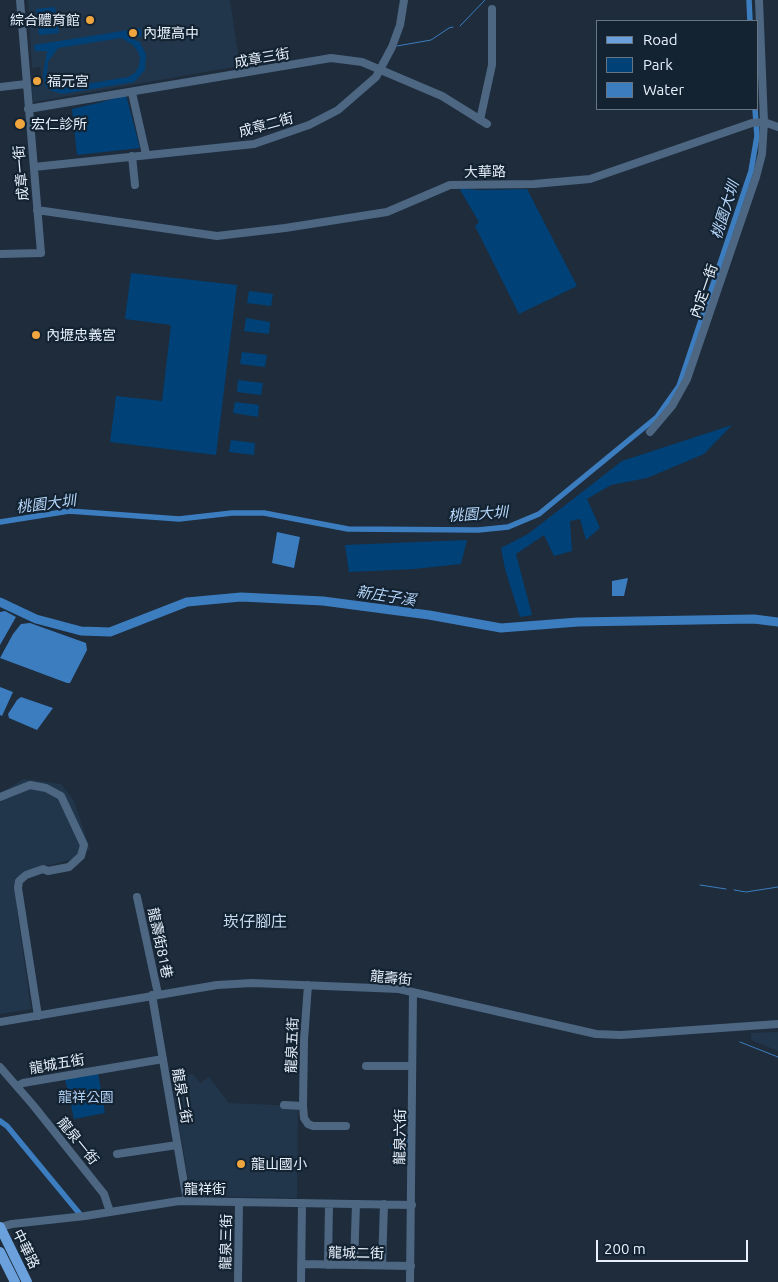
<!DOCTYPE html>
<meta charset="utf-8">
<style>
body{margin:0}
#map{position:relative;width:778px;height:1282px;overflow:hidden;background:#1e2c3c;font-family:Ubuntu,sans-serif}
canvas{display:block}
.legend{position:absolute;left:596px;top:20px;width:162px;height:90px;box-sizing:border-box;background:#142332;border:1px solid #687582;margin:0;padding:6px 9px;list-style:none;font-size:15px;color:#e7f0fb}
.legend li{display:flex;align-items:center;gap:10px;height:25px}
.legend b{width:25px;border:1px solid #687582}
.scale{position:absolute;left:596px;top:1240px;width:152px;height:22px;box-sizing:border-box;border:2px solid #e7f0fb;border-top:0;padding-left:6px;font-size:15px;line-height:18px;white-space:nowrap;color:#e7f0fb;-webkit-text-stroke:4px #142332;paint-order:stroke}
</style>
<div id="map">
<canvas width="778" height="1282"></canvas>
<ul class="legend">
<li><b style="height:6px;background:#6aa0db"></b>Road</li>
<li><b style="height:14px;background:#004277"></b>Park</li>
<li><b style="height:14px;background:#3c7dc0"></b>Water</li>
</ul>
<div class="scale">200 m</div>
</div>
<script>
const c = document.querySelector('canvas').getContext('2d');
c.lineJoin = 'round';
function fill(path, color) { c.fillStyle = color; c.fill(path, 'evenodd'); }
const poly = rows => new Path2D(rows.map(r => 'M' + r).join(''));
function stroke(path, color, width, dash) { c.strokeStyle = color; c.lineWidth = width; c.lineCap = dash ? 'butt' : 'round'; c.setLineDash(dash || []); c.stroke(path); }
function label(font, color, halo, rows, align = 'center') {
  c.font = font + ' Ubuntu,"Noto Sans TC",sans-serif'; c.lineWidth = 4.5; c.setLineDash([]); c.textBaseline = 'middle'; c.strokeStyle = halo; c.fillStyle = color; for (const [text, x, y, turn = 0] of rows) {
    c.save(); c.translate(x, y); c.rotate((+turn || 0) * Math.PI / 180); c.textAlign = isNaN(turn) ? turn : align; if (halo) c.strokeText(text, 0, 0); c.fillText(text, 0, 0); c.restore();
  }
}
fill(poly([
 [28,0,230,0,240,66,33,102,32,87,43,84,40,67,32,68],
 [24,779,61,784,74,801,90,849,72,859,51,865,41,865,15,878,17,911,31,1009,0,1014,0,793],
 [778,1032,778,1051,751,1040,751,1033],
 [170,1072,182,1075,193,1074,200,1083,209,1077,229,1103,298,1106,297,1198,191,1196]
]), '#22364b');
fill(poly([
 [55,7,59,33,39,35,36,9],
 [141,28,142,36,130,38,140,42,146,55,145,70,134,82,62,94,52,91,45,86,43,75,47,51,35,51,34,45],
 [121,38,133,45,137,50,140,57,139,66,135,73,128,77,62,88,52,84,47,73,48,62,58,48],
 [126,95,140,148,77,155,72,109,102,102],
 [459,188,478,190,527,189,577,286,519,314,475,226,479,222],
 [131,273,237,285,216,455,110,442,116,396,162,401,171,325,125,319],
 [249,291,273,294,271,306,247,303],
 [246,318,270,322,269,334,244,331],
 [242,352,267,355,265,367,240,364],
 [238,380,263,383,261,395,237,392],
 [235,402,259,405,258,417,233,413],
 [732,425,704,454,647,478,611,485,587,499,600,528,586,540,580,519,570,521,572,551,554,556,544,535,516,554,532,615,520,617,505,569,501,548,528,534,622,461],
 [231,440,255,443,254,455,229,452],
 [467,540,461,564,414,569,349,572,345,545],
 [98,1073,105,1113,74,1119,65,1079],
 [410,1131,410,1162,389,1145]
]), '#004277');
fill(poly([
 [277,532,300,537,294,568,272,563],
 [628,578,624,596,612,596,612,581],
 [5,611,16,617,0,645,0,612],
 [30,623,86,643,87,650,70,683,67,683,0,658,13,634,21,624],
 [0,687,13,692,2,716,0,715],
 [21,697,53,708,37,730,9,718,8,714,17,700]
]), '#3c7dc0');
stroke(poly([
 [460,26,485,0],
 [397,46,431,40,449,28,453,27],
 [700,885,726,889],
 [734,890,746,892,778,887],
 [740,1042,778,1057]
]), '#3c7dc0', 1);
stroke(poly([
 [749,0,750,21],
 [0,522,69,511,179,519,232,513,264,513,348,529,478,530,508,527,539,514,657,417,679,386,751,171,757,136,755,109],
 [0,1121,7,1126,79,1213]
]), '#3c7dc0', 5.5);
stroke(poly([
 [0,602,36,619,81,631,110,632,187,602,241,597,323,601,429,615,501,628,578,622,754,619,778,622]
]), '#3c7dc0', 9);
stroke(poly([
 [0,87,26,84],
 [132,93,146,154],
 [28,109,331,58,362,62,442,96,487,124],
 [480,120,492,65,492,9],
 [132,156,135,185],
 [34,167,254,144,309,125,338,110,376,77,392,47,400,25,404,0],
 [37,210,217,236,285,228,387,212,450,185,534,184,590,179,752,123,764,122,778,127],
 [0,254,41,253,20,0],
 [650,432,672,406,687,379,756,177,762,154,764,122,759,0],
 [0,797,30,785,46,788,61,796,84,845,81,856,69,867,48,871,43,869,26,875,19,881,18,888,38,1016],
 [137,897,158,994],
 [152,995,187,1201],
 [0,1022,217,985,252,983,399,989,596,1034,621,1035,650,1033,778,1024],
 [366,1066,412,1066],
 [0,1067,33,1105,104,1194,110,1212],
 [17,1086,23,1083,163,1059],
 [284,1105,303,1106,304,1040,308,985],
 [303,1106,304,1118,308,1124,313,1126,346,1126],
 [117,1154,177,1145],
 [0,1227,12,1224,85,1216,179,1201,412,1205],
 [301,1264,411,1266],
 [328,1265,329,1204],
 [354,1265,356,1204],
 [382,1265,384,1204],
 [238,1282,239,1202],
 [301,1282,302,1203],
 [410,1282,413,992]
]), '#4d6783', 8);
stroke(poly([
 [0,1227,27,1282],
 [0,1252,15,1282]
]), '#6aa0db', 10);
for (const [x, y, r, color] of [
 [90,20,5,"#f0a63f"],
 [133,33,5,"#f0a63f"],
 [37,81,5,"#f0a63f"],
 [20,124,6,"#f0a63f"],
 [36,335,5,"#f0a63f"],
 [241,1164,5,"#f0a63f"]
]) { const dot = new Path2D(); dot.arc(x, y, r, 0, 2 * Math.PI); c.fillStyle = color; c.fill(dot); stroke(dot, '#142332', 2); }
label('14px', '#e7f0fb', '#142332', [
 ["綜合體育館",80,20,"right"],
 ["內壢高中",143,33],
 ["福元宮",47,81],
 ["宏仁診所",31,124],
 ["內壢忠義宮",46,335],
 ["龍山國小",251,1164]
], 'left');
label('14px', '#e7f0fb', '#142332', [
 ["成章三街",262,58,-10],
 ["成章二街",266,125,-15],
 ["大華路",485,172,-1],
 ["成章一街",21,173,-95],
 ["內定一街",704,291,-71],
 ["龍壽街81巷",160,943,78],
 ["龍壽街",391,978,6],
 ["龍泉五街",292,1045,-88],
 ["龍城五街",57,1064,-10],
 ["龍泉二街",182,1096,80],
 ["龍泉六街",400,1137,-89],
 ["龍泉一街",78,1141,51],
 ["龍祥街",205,1189],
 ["龍泉三街",226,1242,-89],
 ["中華路",26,1249,64],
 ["龍城二街",356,1253,1]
]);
label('14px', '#afcff3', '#142332', [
 ["龍祥公園",86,1097]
]);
label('italic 15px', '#b6d6fa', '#142332', [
 ["桃園大圳",725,210,-72],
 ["桃園大圳",46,504,-7],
 ["桃園大圳",478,514,-4],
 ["新庄子溪",386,596,9]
]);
label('16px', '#c5d8ed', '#142332', [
 ["崁仔腳庄",255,922]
]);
</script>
